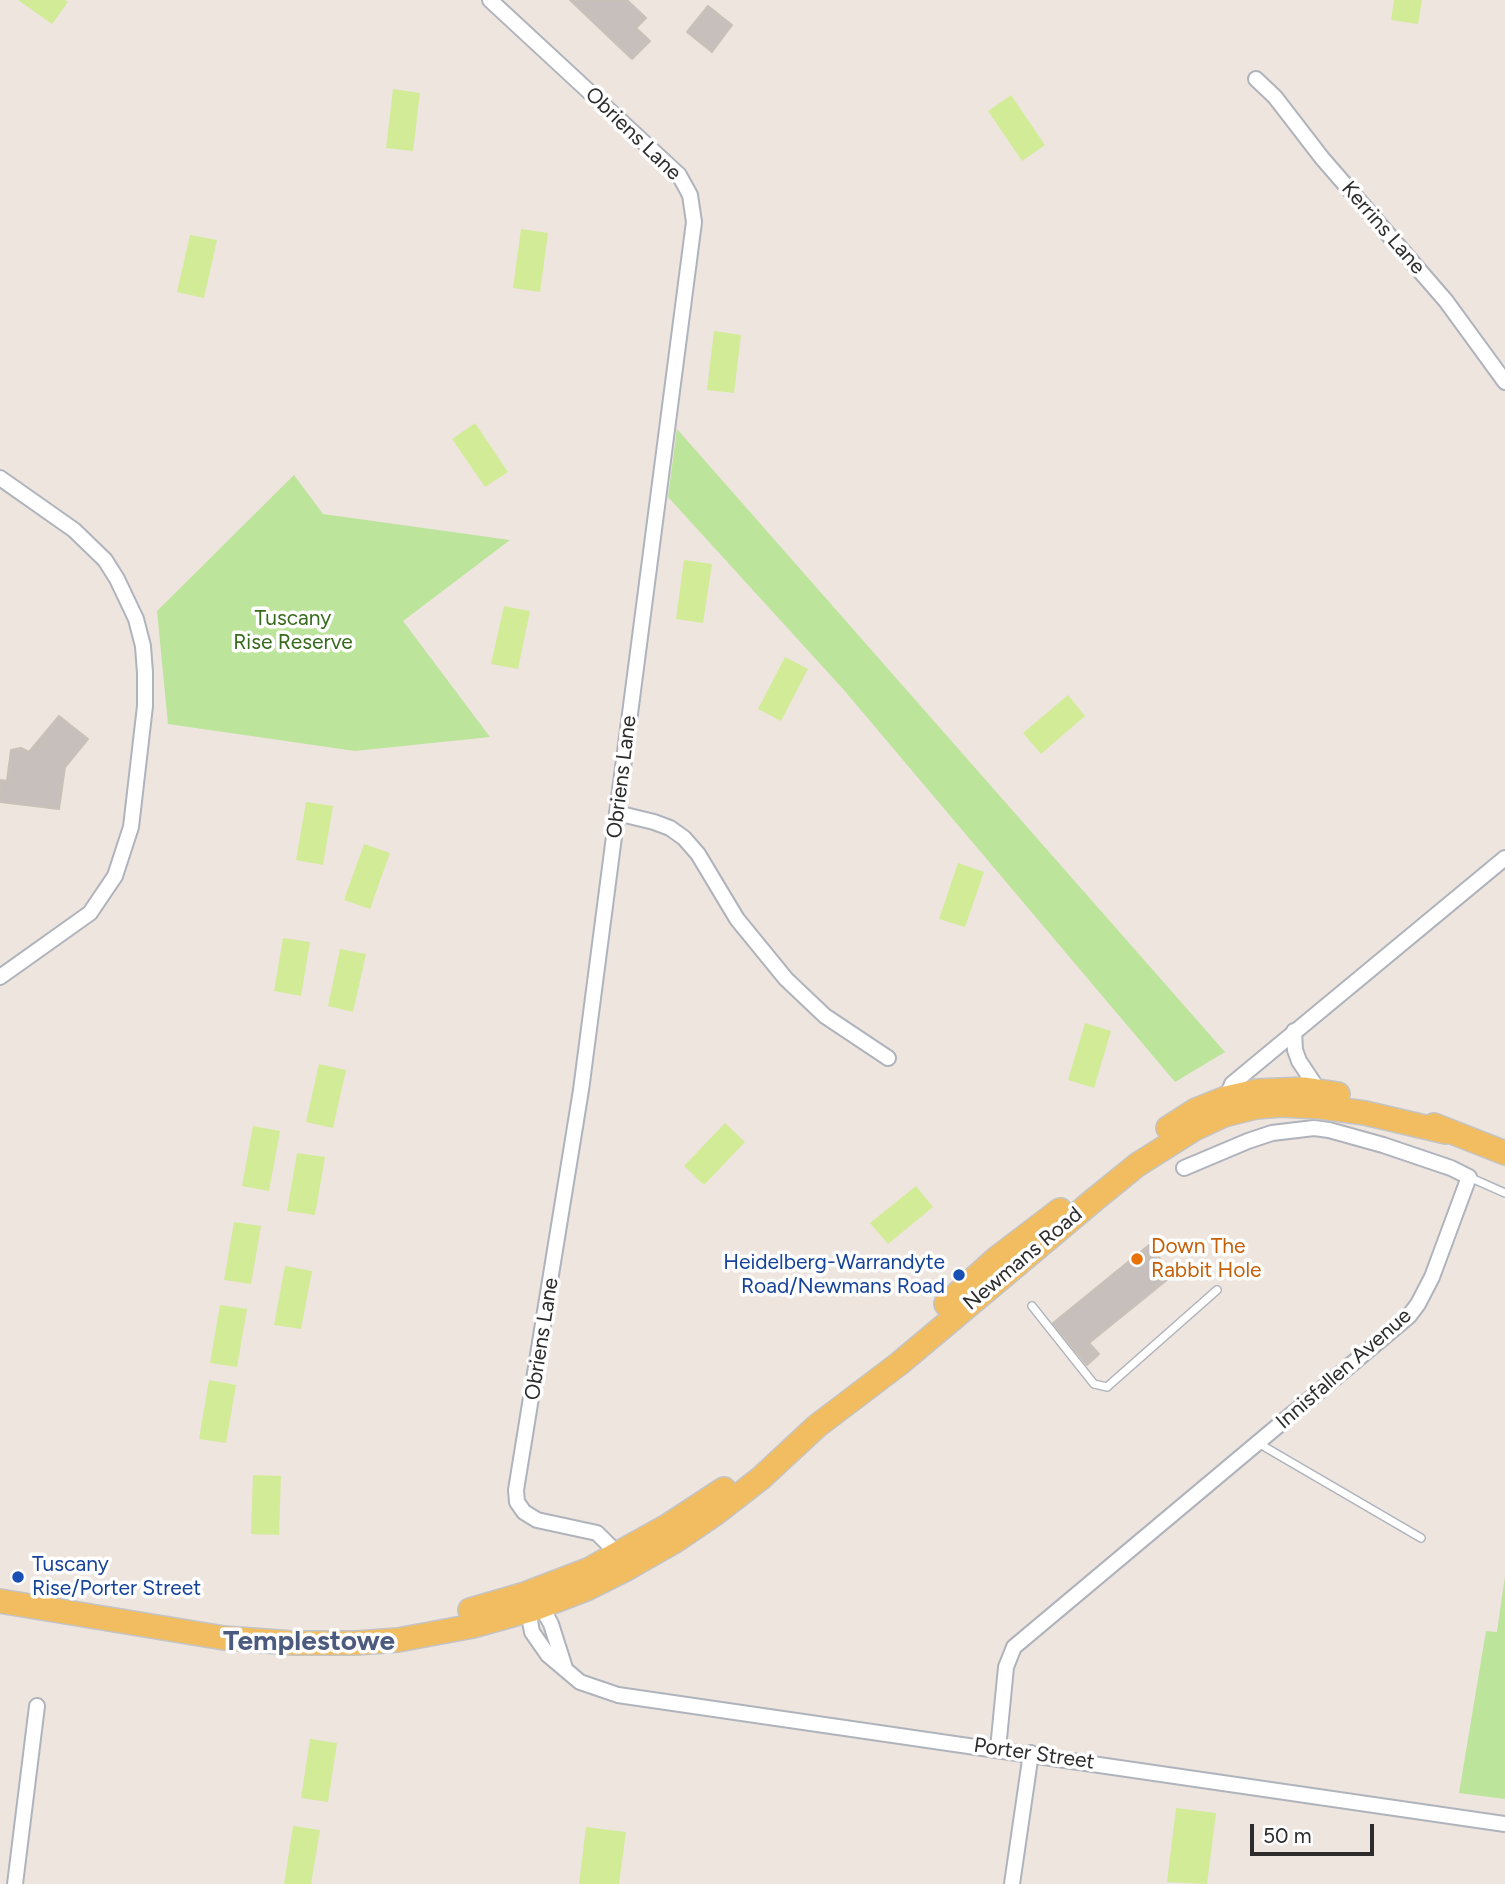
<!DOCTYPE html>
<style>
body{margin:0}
#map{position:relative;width:1505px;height:1884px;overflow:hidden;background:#eee5df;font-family:Figtree,sans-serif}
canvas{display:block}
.scale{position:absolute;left:1250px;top:1824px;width:124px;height:32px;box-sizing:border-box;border:4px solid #2c2c2c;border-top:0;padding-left:9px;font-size:21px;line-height:24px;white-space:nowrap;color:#2c2c2c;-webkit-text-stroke:5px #fff;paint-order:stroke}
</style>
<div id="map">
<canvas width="1505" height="1884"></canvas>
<div class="scale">50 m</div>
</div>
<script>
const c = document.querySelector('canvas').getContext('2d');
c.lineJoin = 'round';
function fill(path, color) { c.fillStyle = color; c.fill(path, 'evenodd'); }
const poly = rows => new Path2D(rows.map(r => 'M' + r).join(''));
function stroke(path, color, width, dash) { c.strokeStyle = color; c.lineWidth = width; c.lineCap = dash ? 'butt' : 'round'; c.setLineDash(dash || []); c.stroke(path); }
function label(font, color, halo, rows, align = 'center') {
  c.font = font + ' Figtree,sans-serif'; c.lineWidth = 7; c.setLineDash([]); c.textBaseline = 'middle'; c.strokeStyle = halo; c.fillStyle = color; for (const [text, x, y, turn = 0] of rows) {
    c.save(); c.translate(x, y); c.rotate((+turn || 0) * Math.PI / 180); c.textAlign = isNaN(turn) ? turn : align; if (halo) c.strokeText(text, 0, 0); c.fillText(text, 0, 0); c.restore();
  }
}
fill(poly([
 [677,429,1225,1052,1175,1082,843,689,668,497],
 [294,475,323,514,510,540,403,621,490,737,355,751,168,724,157,611],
 [1505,1576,1505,1799,1459,1793,1486,1631,1497,1632]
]), '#bde49b');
fill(poly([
 [18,0,65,0,68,2,52,24],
 [1394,0,1422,0,1418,24,1391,20],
 [393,89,420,93,413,151,386,148],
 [1011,95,1045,145,1022,161,988,111],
 [521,229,548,233,540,292,513,288],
 [190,235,217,240,204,298,177,292],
 [714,331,741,335,734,393,707,390],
 [475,423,508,472,485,487,452,439],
 [684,560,712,564,703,623,676,619],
 [504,606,530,611,518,669,491,664],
 [785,657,808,669,781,721,758,709],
 [1068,695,1085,716,1041,754,1023,733],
 [306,802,333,806,323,865,296,860],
 [364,844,390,853,370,909,344,900],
 [958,863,984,872,965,927,939,919],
 [283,938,310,942,301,996,274,991],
 [340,949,366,954,353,1012,328,1006],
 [1085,1023,1111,1031,1094,1088,1068,1080],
 [319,1064,346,1070,333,1128,306,1122],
 [725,1123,745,1142,704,1185,684,1166],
 [253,1126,280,1131,269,1191,242,1186],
 [297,1153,325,1157,315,1215,287,1211],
 [916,1186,933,1207,888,1244,870,1223],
 [234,1222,261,1226,251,1284,224,1280],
 [285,1266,312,1271,301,1329,274,1325],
 [220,1305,247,1309,237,1367,210,1363],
 [209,1380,236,1385,226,1443,199,1439],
 [253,1475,281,1476,279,1535,251,1534],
 [310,1739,337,1743,328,1802,301,1798],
 [1176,1808,1216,1813,1207,1884,1167,1882],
 [293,1826,320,1830,311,1884,284,1884],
 [586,1827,626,1832,619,1884,579,1884]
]), '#d2eb97');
const building = poly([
 [570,0,627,0,646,18,636,28,650,41,632,59,570,0],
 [708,6,732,25,712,52,687,32,708,6],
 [59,716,88,739,65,767,59,809,0,802,1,780,7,781,11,750,21,748,29,752,59,716],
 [1149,1245,1173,1275,1089,1343,1099,1354,1087,1365,1053,1323,1149,1245]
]);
fill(building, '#c6bfbb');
stroke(building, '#c9c1b8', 2);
const service = poly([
 [1469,1177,1505,1193],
 [1032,1306,1094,1384,1107,1387,1217,1290],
 [1258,1443,1421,1538]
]);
const minor = poly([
 [490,0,679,175,690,195,694,222,581,1090,516,1490,517,1502,524,1512,537,1520,597,1533,609,1545,618,1560],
 [1256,79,1275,97,1322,158,1446,301,1505,382],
 [0,478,74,530,105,560,117,579,136,619,143,646,145,673,145,706,131,827,115,876,90,913,0,977],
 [617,813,654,822,670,828,684,838,698,854,737,919,786,979,825,1016,888,1058],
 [1294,1031,1295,1050,1299,1061,1319,1091],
 [1225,1101,1232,1084,1505,858],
 [534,1602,546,1615,551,1624,565,1668],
 [527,1605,532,1632,548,1655,580,1682,618,1695,1505,1824],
 [998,1749,1006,1667,1014,1647,1409,1316,1418,1304,1432,1277,1469,1177,1451,1168,1383,1145,1329,1130,1314,1128,1272,1133,1248,1141,1184,1168],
 [15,1884,37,1706],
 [1012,1884,1031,1753]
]);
const primary = poly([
 [1434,1125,1505,1153],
 [1168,1128,1196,1110,1226,1098,1257,1091,1305,1089,1338,1094],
 [946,1304,997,1258,1060,1210],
 [0,1601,224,1638,293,1643,356,1643,398,1640,473,1626,534,1609,586,1589,626,1569,675,1541,716,1513,761,1478,817,1426,900,1363,1094,1200,1137,1165,1194,1129,1224,1115,1256,1107,1281,1105,1320,1107,1365,1113,1446,1132],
 [470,1610,525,1594,588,1570,669,1525,724,1489]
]);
stroke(service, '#afb3bc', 10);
stroke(minor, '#afb3bc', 18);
stroke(primary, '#c4c4c4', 26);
stroke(service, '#fff', 7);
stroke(minor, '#fff', 14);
stroke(primary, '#f1bd60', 23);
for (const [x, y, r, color] of [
 [1137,1259,7,"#e8710a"],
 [959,1275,7,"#1a4fb4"],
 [18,1577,7,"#1a4fb4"]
]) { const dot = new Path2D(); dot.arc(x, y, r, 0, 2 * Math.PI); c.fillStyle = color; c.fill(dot); stroke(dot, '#fff', 2.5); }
label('21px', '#2c2c2c', '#fff', [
 ["Obriens Lane",633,134,44],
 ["Kerrins Lane",1383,228,49],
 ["Obriens Lane",622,777,-83],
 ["Newmans Road",1023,1259,-40],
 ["Obriens Lane",542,1339,-81],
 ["Innisfallen Avenue",1344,1369,-41],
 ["Porter Street",1034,1754,8]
]);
label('21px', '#356b1a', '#fff', [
 ["Tuscany",293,619],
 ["Rise Reserve",293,643]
]);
label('21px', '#c56008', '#fff', [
 ["Down The",1151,1247],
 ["Rabbit Hole",1151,1271]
], 'left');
label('21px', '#164399', '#fff', [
 ["Heidelberg-Warrandyte",945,1263],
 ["Road/Newmans Road",945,1287],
 ["Tuscany",32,1565,"left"],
 ["Rise/Porter Street",32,1589,"left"]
], 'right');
label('bold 28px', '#4c5b7d', '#fff', [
 ["Templestowe",309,1642]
]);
</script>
